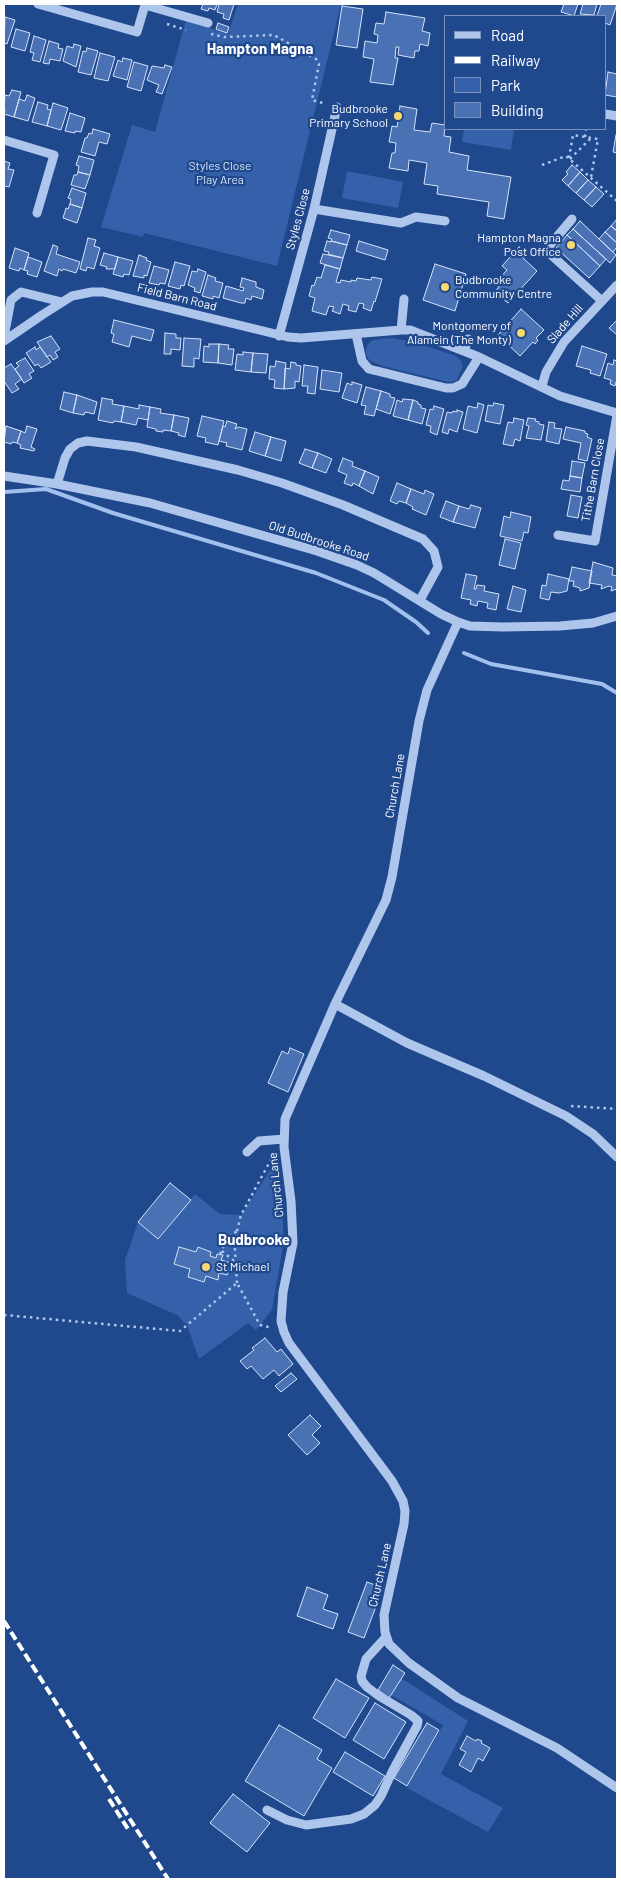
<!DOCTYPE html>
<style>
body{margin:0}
#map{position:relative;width:621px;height:1883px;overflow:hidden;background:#20488d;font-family:Barlow,sans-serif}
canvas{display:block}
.frame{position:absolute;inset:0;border:5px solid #fff;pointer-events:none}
.legend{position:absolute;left:444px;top:15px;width:162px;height:115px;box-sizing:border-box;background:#20488d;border:1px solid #7991bb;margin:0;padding:6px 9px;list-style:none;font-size:15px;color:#fff}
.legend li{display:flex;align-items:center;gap:10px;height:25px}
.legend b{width:25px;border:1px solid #7991bb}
</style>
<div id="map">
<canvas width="621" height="1883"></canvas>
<div class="frame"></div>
<ul class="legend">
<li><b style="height:6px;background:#aec6ec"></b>Road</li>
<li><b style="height:6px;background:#fff"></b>Railway</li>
<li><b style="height:14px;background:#3461aa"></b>Park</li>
<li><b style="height:14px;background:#4971b4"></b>Building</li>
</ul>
</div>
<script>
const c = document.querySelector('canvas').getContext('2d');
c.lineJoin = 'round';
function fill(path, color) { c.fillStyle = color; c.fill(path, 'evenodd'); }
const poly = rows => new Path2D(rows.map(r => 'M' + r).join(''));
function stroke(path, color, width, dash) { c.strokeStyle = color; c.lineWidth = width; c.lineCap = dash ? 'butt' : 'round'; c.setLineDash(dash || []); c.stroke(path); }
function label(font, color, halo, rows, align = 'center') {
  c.font = font + ' Barlow,sans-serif'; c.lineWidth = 4.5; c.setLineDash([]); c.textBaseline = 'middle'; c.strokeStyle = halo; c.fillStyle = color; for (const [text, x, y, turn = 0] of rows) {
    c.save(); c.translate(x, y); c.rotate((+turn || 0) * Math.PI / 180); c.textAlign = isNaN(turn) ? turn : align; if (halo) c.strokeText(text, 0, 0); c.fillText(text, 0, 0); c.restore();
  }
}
fill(poly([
 [238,4,341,4,277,266,144,233,143,237,101,227,132,125,155,132,186,20,228,34],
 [464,129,514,129,511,150,462,142],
 [347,171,403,182,398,208,342,198],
 [392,338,414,342,456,356,461,361,463,366,457,380,451,382,444,381,383,366,370,361,366,355,366,349,368,344,373,340],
 [278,1158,284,1240,272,1310,256,1330,248,1323,199,1359,187,1325,177,1315,127,1293,125,1260,138,1222,159,1239,195,1194,220,1214,241,1215],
 [401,1678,468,1721,441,1774,503,1808,488,1832,407,1788,443,1725,391,1695]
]), '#3461aa');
stroke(poly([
 [4,492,46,489,113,513,316,573,384,600,416,622,428,633],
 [464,653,491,664,602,684,617,693]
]), '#a2c0ed', 4);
const building = poly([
 [203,4,217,4,215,10,209,8,208,11,201,9,203,4],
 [219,4,234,4,229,20,223,18,224,14,217,12,219,4],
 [564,4,578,4,574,16,561,12,564,4],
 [583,4,597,4,594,15,580,14,583,4],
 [601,4,617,4,610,25,605,23,605,16,597,16,601,4],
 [342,6,363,9,357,48,336,45,342,6],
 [386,12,425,18,422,31,430,33,428,46,420,44,419,51,415,51,414,58,398,55,399,47,396,47,395,58,398,58,393,85,370,82,374,59,363,57,365,41,377,43,378,35,374,34,376,23,384,24,386,12],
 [5,17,15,20,7,44,4,43,5,17],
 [218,23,229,27,227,33,216,29,218,23],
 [16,29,30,33,25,51,11,47,16,29],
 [34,36,46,40,40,62,32,60,34,53,30,52,34,36],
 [49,41,59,44,58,48,63,49,60,61,50,59,49,64,43,63,49,41],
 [74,44,81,46,76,67,63,61,67,46,73,48,74,44],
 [87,48,98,51,91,75,78,72,83,51,86,52,87,48],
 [100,53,115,57,108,81,94,78,100,53],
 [123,58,132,60,127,80,113,76,118,60,122,62,123,58],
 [134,62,148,66,141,91,127,87,134,62],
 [165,65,172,67,162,94,156,92,159,85,147,80,152,66,164,68,165,65],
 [608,72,617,74,617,97,605,95,608,72],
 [12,90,21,92,14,117,4,114,5,110,4,110,5,95,9,96,12,90],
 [27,95,35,98,28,121,14,117,19,99,25,101,27,95],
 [38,102,48,105,47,109,51,110,47,126,32,122,38,102],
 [53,103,68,108,61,130,47,126,53,103],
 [400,106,417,109,414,130,430,132,432,123,445,125,444,136,451,137,449,152,469,156,467,170,511,177,504,219,487,216,489,202,437,194,438,186,424,184,427,163,409,160,408,171,389,168,392,153,395,153,396,143,389,142,392,126,397,127,400,106],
 [70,113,85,118,81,132,75,131,75,133,65,131,70,113],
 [93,129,110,134,107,144,99,142,95,156,81,152,85,138,87,138,89,133,92,134,93,129],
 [616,135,617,136,617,153,613,152,616,135],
 [79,156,94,160,90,175,78,172,79,166,76,165,79,156],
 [4,161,10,163,8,169,14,170,9,187,4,186,4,161],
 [572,165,580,172,568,186,562,180,568,174,566,172,572,165],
 [78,172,90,175,85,189,71,185,74,175,77,175,78,172],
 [580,172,588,180,576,193,568,186,580,172],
 [588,180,596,187,584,200,576,193,588,180],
 [596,187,604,194,592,207,584,200,596,187],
 [72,188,86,193,82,208,70,204,71,199,68,198,72,188],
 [70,204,82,208,77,223,63,218,66,208,68,209,70,204],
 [617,219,617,231,611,226,617,219],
 [580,221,616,255,610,263,573,229,580,221],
 [611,226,617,231,617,243,605,232,611,226],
 [573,229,606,259,600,266,567,235,573,229],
 [331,230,350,235,347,245,331,241,332,239,328,238,331,230],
 [605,232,617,243,617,247,613,252,599,239,605,232],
 [567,235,600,266,589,278,556,248,567,235],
 [88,238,96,240,94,246,100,248,94,269,87,267,86,271,80,269,88,238],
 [327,241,331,242,331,241,347,245,343,258,328,254,329,252,324,251,327,241],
 [359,241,388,250,385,260,356,251,359,241],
 [53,245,58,247,56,254,80,262,76,273,63,269,62,271,59,269,57,276,44,271,53,245],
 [519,247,527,254,523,258,537,271,508,303,495,292,500,285,496,282,507,270,502,266,519,247],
 [15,248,29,253,24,270,20,268,19,271,9,268,15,248],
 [104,253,118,257,115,269,106,269,107,267,100,265,104,253],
 [323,254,343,258,340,269,320,263,323,254],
 [139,255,147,258,146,260,151,262,147,276,144,275,144,278,133,276,139,255],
 [28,257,42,262,37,277,27,274,28,271,24,270,28,257],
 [118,257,133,261,129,275,124,274,123,277,113,274,118,257],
 [175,262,190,266,184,286,181,285,180,289,168,286,175,262],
 [435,264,466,274,455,311,423,300,435,264],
 [325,265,340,269,336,282,340,283,341,280,351,282,351,280,356,281,357,278,371,280,372,277,382,279,375,302,374,301,371,311,363,308,364,304,359,303,356,312,348,310,349,306,343,304,340,314,332,311,334,307,329,306,326,315,312,311,315,298,309,296,312,285,314,286,317,277,321,278,325,265],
 [154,266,169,270,165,284,160,283,159,285,149,283,154,266],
 [198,269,206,272,200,293,194,291,195,288,188,285,192,271,197,272,198,269],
 [208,275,216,278,215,281,223,283,219,298,213,296,213,299,202,296,208,275],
 [242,278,256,282,256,287,264,290,262,299,252,296,251,300,246,298,245,303,241,303,223,298,226,286,243,291,244,288,240,287,242,278],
 [521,309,544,330,536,338,538,340,535,344,533,342,520,356,498,335,521,309],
 [114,320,154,330,151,341,132,336,129,347,112,342,114,334,111,333,114,320],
 [617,320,617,335,609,328,617,320],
 [165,333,176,334,176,338,181,338,180,350,171,349,171,354,164,354,165,333],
 [51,336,60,349,55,352,58,357,53,360,50,355,47,357,37,342,51,336],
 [184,338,201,339,199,359,194,358,194,367,182,366,184,338],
 [209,344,219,344,218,363,203,362,204,346,209,347,209,344],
 [219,344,229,345,228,349,234,349,232,365,218,363,219,344],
 [582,346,607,354,600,376,590,373,591,370,576,366,582,346],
 [35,347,36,350,40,347,51,362,41,368,38,364,35,366,26,353,35,347],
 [243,352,253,353,251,372,235,370,237,354,243,355,243,352],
 [253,353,268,354,266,373,251,372,253,353],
 [25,358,34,371,29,374,32,378,24,383,15,369,19,366,16,363,25,358],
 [614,360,617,361,617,379,615,386,610,384,611,380,604,378,608,363,613,365,614,360],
 [276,361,286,363,284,389,274,388,275,380,269,379,270,366,275,367,276,361],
 [291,362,296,363,296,365,301,366,299,382,295,381,295,388,284,389,285,368,290,369,291,362],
 [11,364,22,379,15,384,19,389,12,393,4,381,4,368,11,364],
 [304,365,318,367,315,394,307,393,308,386,302,386,304,365],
 [322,370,342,373,339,392,320,389,322,370],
 [352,382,362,385,357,403,342,398,347,383,352,385,352,382],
 [366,387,381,391,374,416,364,414,366,406,361,405,366,387],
 [381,391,390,394,390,397,395,398,390,414,376,409,381,391],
 [64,392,77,395,73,413,60,409,64,392],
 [77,395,97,402,94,414,85,412,84,415,73,413,77,395],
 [102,398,113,400,112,404,124,406,121,422,114,421,113,423,98,420,102,398],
 [403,399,413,400,408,420,393,416,397,400,402,402,403,399],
 [413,400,418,402,418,404,421,405,421,408,426,409,422,424,408,420,413,400],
 [478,403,484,405,477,433,463,429,468,406,477,408,478,403],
 [494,403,504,405,500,424,485,421,488,405,493,406,494,403],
 [139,405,150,407,148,420,138,418,136,425,121,422,124,406,139,409,139,405],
 [434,406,444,409,437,435,430,432,431,426,426,425,430,409,433,410,434,406],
 [150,407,161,409,160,413,174,415,171,431,163,430,163,432,156,431,156,429,147,427,150,407],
 [457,410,463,412,457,432,449,429,448,434,442,432,447,412,452,413,453,411,457,412,457,410],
 [174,415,189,418,185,437,178,435,179,433,171,431,174,415],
 [202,416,224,421,218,445,205,442,206,438,197,436,202,416],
 [514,418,524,420,520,441,515,439,513,446,503,444,508,422,513,423,514,418],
 [528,418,536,419,535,421,539,422,539,424,544,425,541,440,526,438,529,426,526,425,528,418],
 [227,421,237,424,235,429,238,427,247,429,242,450,226,446,227,443,219,441,223,426,225,427,227,421],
 [549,422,555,423,554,428,562,429,559,444,546,441,549,422],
 [6,426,21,431,17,443,12,442,11,444,4,442,6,426],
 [27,426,37,429,31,447,35,449,34,451,20,448,21,445,17,443,21,431,25,433,27,426],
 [566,427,585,431,585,433,588,434,587,437,592,439,587,461,578,459,581,443,563,439,566,427],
 [255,432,271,437,265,456,249,451,255,432],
 [271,437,286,441,281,461,265,456,271,437],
 [305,449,318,453,312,468,299,463,305,449],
 [318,453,332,459,326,473,312,468,318,453],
 [343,458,353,462,352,466,365,471,359,486,353,483,352,486,344,483,347,475,338,471,343,458],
 [572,461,585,463,582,478,570,476,572,461],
 [365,471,379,477,373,494,359,486,365,471],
 [570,476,582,478,580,492,561,489,563,480,569,481,570,476],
 [397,483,411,489,406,503,399,501,397,504,390,501,397,483],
 [411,489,424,494,425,490,434,494,426,515,412,509,413,507,406,503,411,489],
 [571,495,582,497,578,518,567,516,571,495],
 [446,501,459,506,453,522,440,517,446,501],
 [471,505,481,508,475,528,453,522,459,506,469,509,471,505],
 [511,512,531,517,528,533,524,532,522,541,500,536,504,516,510,518,511,512],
 [505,539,521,543,515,569,499,565,505,539],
 [593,562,613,568,612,575,617,576,617,589,611,591,612,587,609,586,601,589,602,585,589,583,593,562],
 [572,567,592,571,589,588,580,591,580,588,573,586,574,581,569,581,572,567],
 [466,574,477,576,474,589,476,589,477,585,485,586,484,591,499,594,496,610,487,608,488,603,478,601,477,606,470,604,471,600,461,598,466,574],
 [548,574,569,579,567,591,559,593,551,592,549,600,540,598,542,585,546,586,548,574],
 [513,586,526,590,521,612,507,609,513,586],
 [290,1048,304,1054,288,1092,268,1083,282,1051,288,1054,290,1048],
 [170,1183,191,1200,158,1239,138,1222,170,1183],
 [179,1247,196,1252,198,1247,211,1252,210,1256,216,1258,217,1254,223,1255,221,1260,231,1263,227,1275,219,1273,218,1280,206,1276,204,1282,188,1277,190,1269,174,1264,179,1247],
 [265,1338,277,1352,281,1349,293,1364,279,1376,274,1370,263,1379,251,1366,247,1369,240,1361,254,1350,252,1348,265,1338],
 [291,1373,297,1379,281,1392,275,1386,291,1373],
 [310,1415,321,1426,312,1435,320,1443,307,1455,288,1435,310,1415],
 [367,1582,383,1588,364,1638,348,1632,367,1582],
 [307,1587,328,1595,323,1609,338,1614,333,1629,297,1616,307,1587],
 [393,1665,405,1673,389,1698,378,1690,393,1665],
 [336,1679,369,1698,345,1738,313,1718,336,1679],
 [375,1703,406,1722,384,1759,353,1740,375,1703],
 [427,1723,439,1730,407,1786,394,1778,427,1723],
 [279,1725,322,1750,317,1759,332,1768,304,1816,245,1781,279,1725],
 [467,1736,476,1741,477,1739,482,1741,481,1743,490,1748,483,1761,478,1758,471,1772,459,1765,466,1752,460,1749,467,1736],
 [345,1752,385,1776,373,1796,333,1772,345,1752],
 [233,1794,270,1823,247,1852,210,1823,233,1794]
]);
fill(building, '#4971b4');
stroke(building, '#d4e2f9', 1);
stroke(poly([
 [167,24,186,30],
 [211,34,224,37,274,35,316,59,319,64,312,100,326,104],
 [585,137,586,129],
 [569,158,573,135,598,139,591,177],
 [570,159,591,138],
 [542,165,566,156,617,201],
 [571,1106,617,1109],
 [222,1251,235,1262],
 [220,1254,227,1239,237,1231],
 [237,1283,235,1249,237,1231,241,1215,274,1154],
 [4,1315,180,1331,237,1283,260,1325,272,1328]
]), '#aec6ec', 2.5, [2.5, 4]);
stroke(poly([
 [38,4,137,32,145,5,208,23],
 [605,114,617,116],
 [4,140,54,155,37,213],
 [314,209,401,223,416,217,445,221],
 [572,219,550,245,549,253,602,301],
 [401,330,404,299],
 [356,334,362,361,369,369,446,388,453,388,462,384,479,357],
 [279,336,314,209,337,107],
 [4,337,11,300,21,292,62,302],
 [4,341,42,315,72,296,92,292,103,292,288,337,301,338,401,330,410,330,479,357,560,396,617,413],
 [464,351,468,339],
 [542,386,546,372,564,342,617,285],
 [4,476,57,484,150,503,317,551,357,565,374,573,441,614,458,622,470,626,503,627,560,626,593,623,617,616],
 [57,484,65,458,70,449,78,443,87,441,136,447,238,470,282,483,343,505,423,539,434,551,438,567,420,600],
 [558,535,595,541,617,415],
 [458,622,427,690,419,721,392,877,386,900,335,1004,285,1119,284,1147,291,1201,293,1243,283,1292,281,1321,284,1332,289,1343,392,1481,403,1501,405,1511,404,1524,384,1615,385,1632,389,1644,409,1663,458,1698,557,1748,617,1788],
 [335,1004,407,1043,484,1076,566,1116,593,1134,617,1157],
 [247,1152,259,1141,284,1139],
 [267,1810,287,1820,306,1825,351,1819,364,1814,375,1805,381,1796,392,1772,417,1726,418,1721,411,1715,379,1696,367,1687,362,1681,361,1676,366,1659,386,1637]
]), '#aec6ec', 9);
stroke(poly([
 [4,1621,168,1879],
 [109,1799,128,1829]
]), '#fff', 4, [9, 4]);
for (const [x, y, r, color] of [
 [398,116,5,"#f9da6f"],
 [571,245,5,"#f9da6f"],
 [445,287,5,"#f9da6f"],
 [521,333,5,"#f9da6f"],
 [206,1267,5,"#f9da6f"]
]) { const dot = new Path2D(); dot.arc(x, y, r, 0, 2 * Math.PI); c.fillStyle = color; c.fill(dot); stroke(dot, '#20488d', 2); }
label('12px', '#fff', '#20488d', [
 ["Budbrooke",388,109],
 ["Primary School",388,123],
 ["Hampton Magna",561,238],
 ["Post Office",561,252],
 ["Budbrooke",455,280,"left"],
 ["Community Centre",455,294,"left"],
 ["Montgomery of",511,326],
 ["Alamein (The Monty)",511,340],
 ["St Michael",216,1267,"left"]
], 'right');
label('12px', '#d4e2f9', '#20488d', [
 ["Styles Close",220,166],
 ["Play Area",220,180]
]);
label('12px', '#fff', '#20488d', [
 ["Styles Close",298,219,-75],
 ["Field Barn Road",177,297,14],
 ["Slade Hill",565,324,-49],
 ["Tithe Barn Close",593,480,-80],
 ["Old Budbrooke Road",319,541,18],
 ["Church Lane",395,786,-80],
 ["Church Lane",276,1185,-96],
 ["Church Lane",380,1575,-77]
]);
label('bold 15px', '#fff', '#20488d', [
 ["Hampton Magna",260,49],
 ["Budbrooke",254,1240]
]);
</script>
